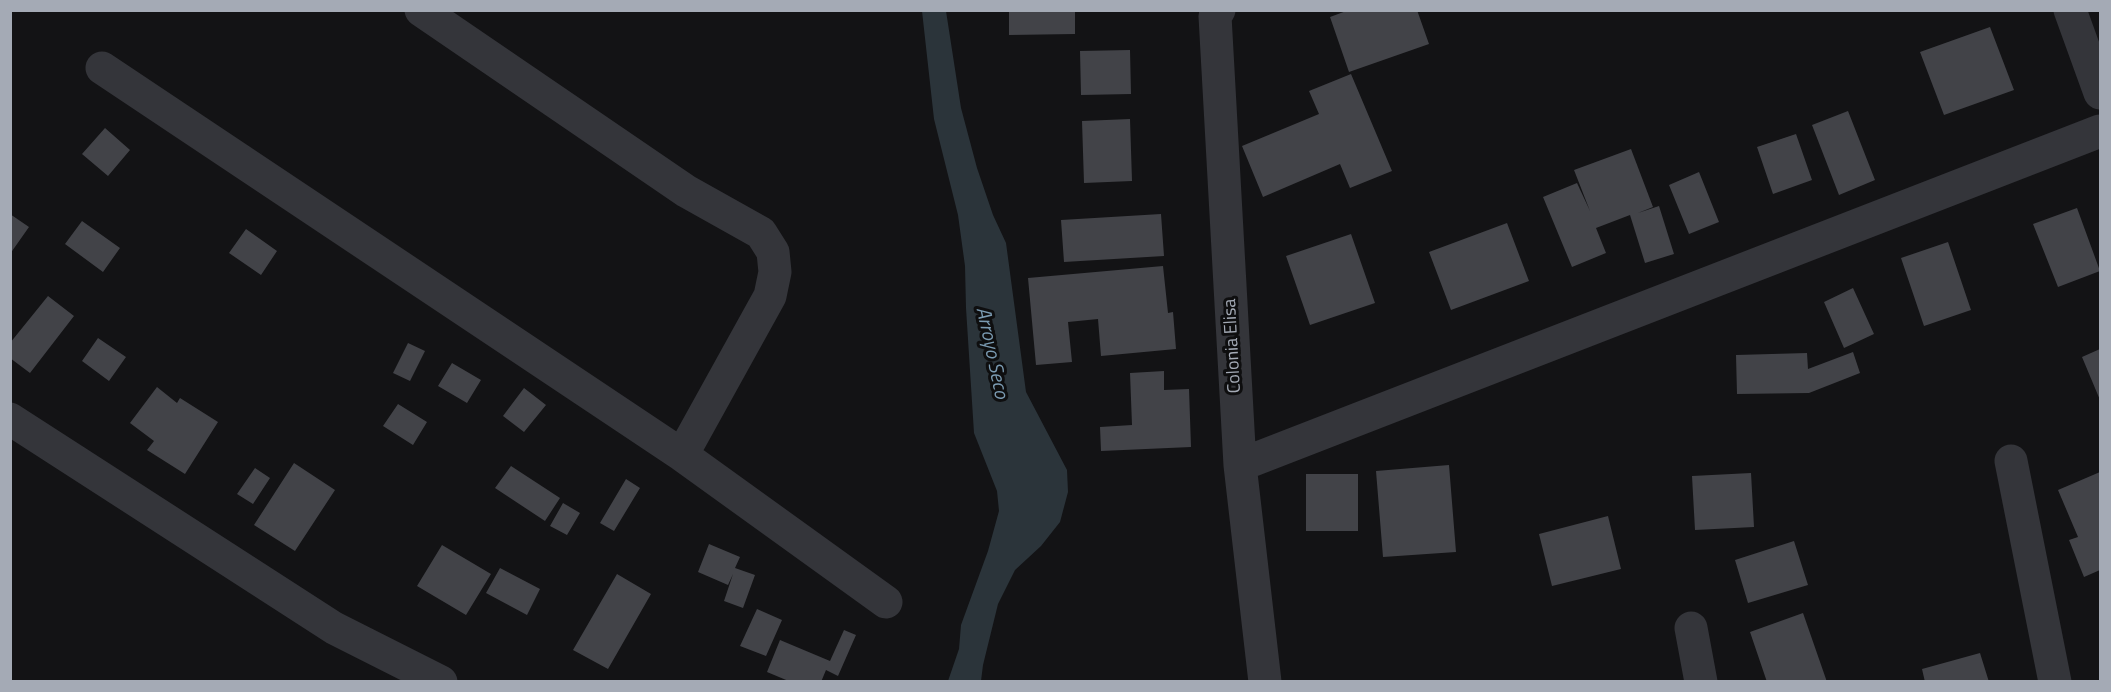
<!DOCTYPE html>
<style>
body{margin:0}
#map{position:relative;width:2111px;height:692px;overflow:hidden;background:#131315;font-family:"Titillium Web",sans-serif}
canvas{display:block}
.frame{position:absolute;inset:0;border:12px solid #a4aab5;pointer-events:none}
</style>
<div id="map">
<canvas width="2111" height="692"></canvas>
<div class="frame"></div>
</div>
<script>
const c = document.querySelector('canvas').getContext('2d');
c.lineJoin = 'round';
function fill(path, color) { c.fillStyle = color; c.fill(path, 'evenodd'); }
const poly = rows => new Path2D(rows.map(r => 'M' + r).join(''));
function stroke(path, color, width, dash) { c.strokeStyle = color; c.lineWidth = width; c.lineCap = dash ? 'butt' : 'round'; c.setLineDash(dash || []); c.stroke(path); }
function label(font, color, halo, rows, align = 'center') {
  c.font = font + ' "Titillium Web",sans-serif'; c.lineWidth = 6; c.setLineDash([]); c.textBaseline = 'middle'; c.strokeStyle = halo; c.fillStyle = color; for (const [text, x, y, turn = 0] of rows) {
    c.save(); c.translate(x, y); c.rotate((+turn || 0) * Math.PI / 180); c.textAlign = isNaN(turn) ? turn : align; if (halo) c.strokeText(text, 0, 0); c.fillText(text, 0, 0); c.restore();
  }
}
fill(poly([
 [922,11,946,11,961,108,977,168,993,215,1006,243,1026,392,1067,470,1068,492,1060,522,1041,546,1015,570,998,604,983,665,981,681,948,681,959,649,961,625,988,551,999,511,997,491,974,433,966,308,965,266,958,215,934,119]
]), '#2b343a');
fill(poly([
 [1009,10,1075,10,1075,34,1009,35],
 [1349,10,1417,10,1429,44,1349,72,1330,17],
 [1990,27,2014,90,1944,115,1920,52],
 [1130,50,1131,94,1081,95,1080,51],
 [1351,74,1392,171,1350,188,1340,164,1263,197,1242,146,1319,114,1309,91],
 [1848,111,1875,180,1839,195,1812,125],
 [1130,119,1132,181,1084,183,1082,121],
 [105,128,130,150,108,176,82,154],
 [1796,134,1812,180,1773,194,1757,147],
 [1631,149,1653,207,1638,213,1659,206,1674,254,1645,263,1630,215,1596,228,1606,253,1572,267,1543,197,1577,183,1590,211,1574,170],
 [1699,172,1719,222,1689,234,1669,185],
 [2077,208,2100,271,2058,287,2033,224],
 [10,214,29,227,10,254],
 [1161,214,1164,256,1064,262,1061,220],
 [82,221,120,248,103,272,65,244],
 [1507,223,1529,281,1451,310,1429,252],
 [246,229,277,251,261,275,229,253],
 [1351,234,1375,303,1310,325,1286,256],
 [1948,242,1971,310,1924,326,1901,258],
 [1163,266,1168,313,1173,312,1176,349,1101,356,1098,319,1068,322,1072,362,1036,365,1028,278],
 [1853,288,1874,334,1844,348,1824,302],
 [48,296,74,316,30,373,10,358,10,343],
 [98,338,126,357,109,381,82,361],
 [408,343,425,351,410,381,393,373],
 [2100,349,2100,400,2082,357],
 [1853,352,1860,373,1809,393,1737,394,1736,355,1807,353,1808,369],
 [452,363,481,380,467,403,438,386],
 [1164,371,1164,390,1189,389,1191,447,1101,451,1100,427,1132,425,1130,373],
 [157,387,177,403,180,398,218,422,185,474,147,450,154,441,130,423],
 [524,388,546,405,524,432,503,416],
 [398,404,427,422,413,445,383,426],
 [294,463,335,490,295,551,254,525],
 [1449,465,1456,552,1383,557,1376,471],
 [511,466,560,498,545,521,495,488],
 [255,468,270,478,253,504,237,494],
 [2100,472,2100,570,2084,577,2069,540,2078,537,2058,490],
 [1751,473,1754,527,1695,530,1692,476],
 [1306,474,1358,474,1358,531,1306,531],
 [626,479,640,488,614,531,600,523],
 [563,503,580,513,567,535,550,526],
 [1608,516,1621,569,1552,586,1539,534],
 [1794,541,1808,585,1748,603,1735,560],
 [709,544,740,557,735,568,755,575,743,608,724,601,733,574,728,585,698,572],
 [442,545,491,574,466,615,417,586],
 [500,568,540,589,527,615,486,593],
 [617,574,651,594,608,669,573,650],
 [757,609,782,620,766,656,740,646],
 [1803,613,1827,682,1767,682,1750,632],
 [844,630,856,635,838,676,826,670,821,682,791,682,767,672,780,640,830,661],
 [1980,653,1989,682,1925,682,1922,669]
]), '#424348');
stroke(poly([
 [421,10,686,191,761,233,773,252,775,272,770,296,682,455],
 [1219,10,1215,16,1240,465,1265,682],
 [2070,10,2100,93],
 [102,68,682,455,886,602],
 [10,419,334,628,441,682],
 [2011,461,2055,682],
 [1240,465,2100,131],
 [1691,628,1701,682]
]), '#34353a', 33);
label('18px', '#a4aab5', '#0e0e0f', [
 ["Colonia Elisa",1233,346,-93]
]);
label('italic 20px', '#7a9ab1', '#0e0e0f', [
 ["Arroyo Seco",991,353,78]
]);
</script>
